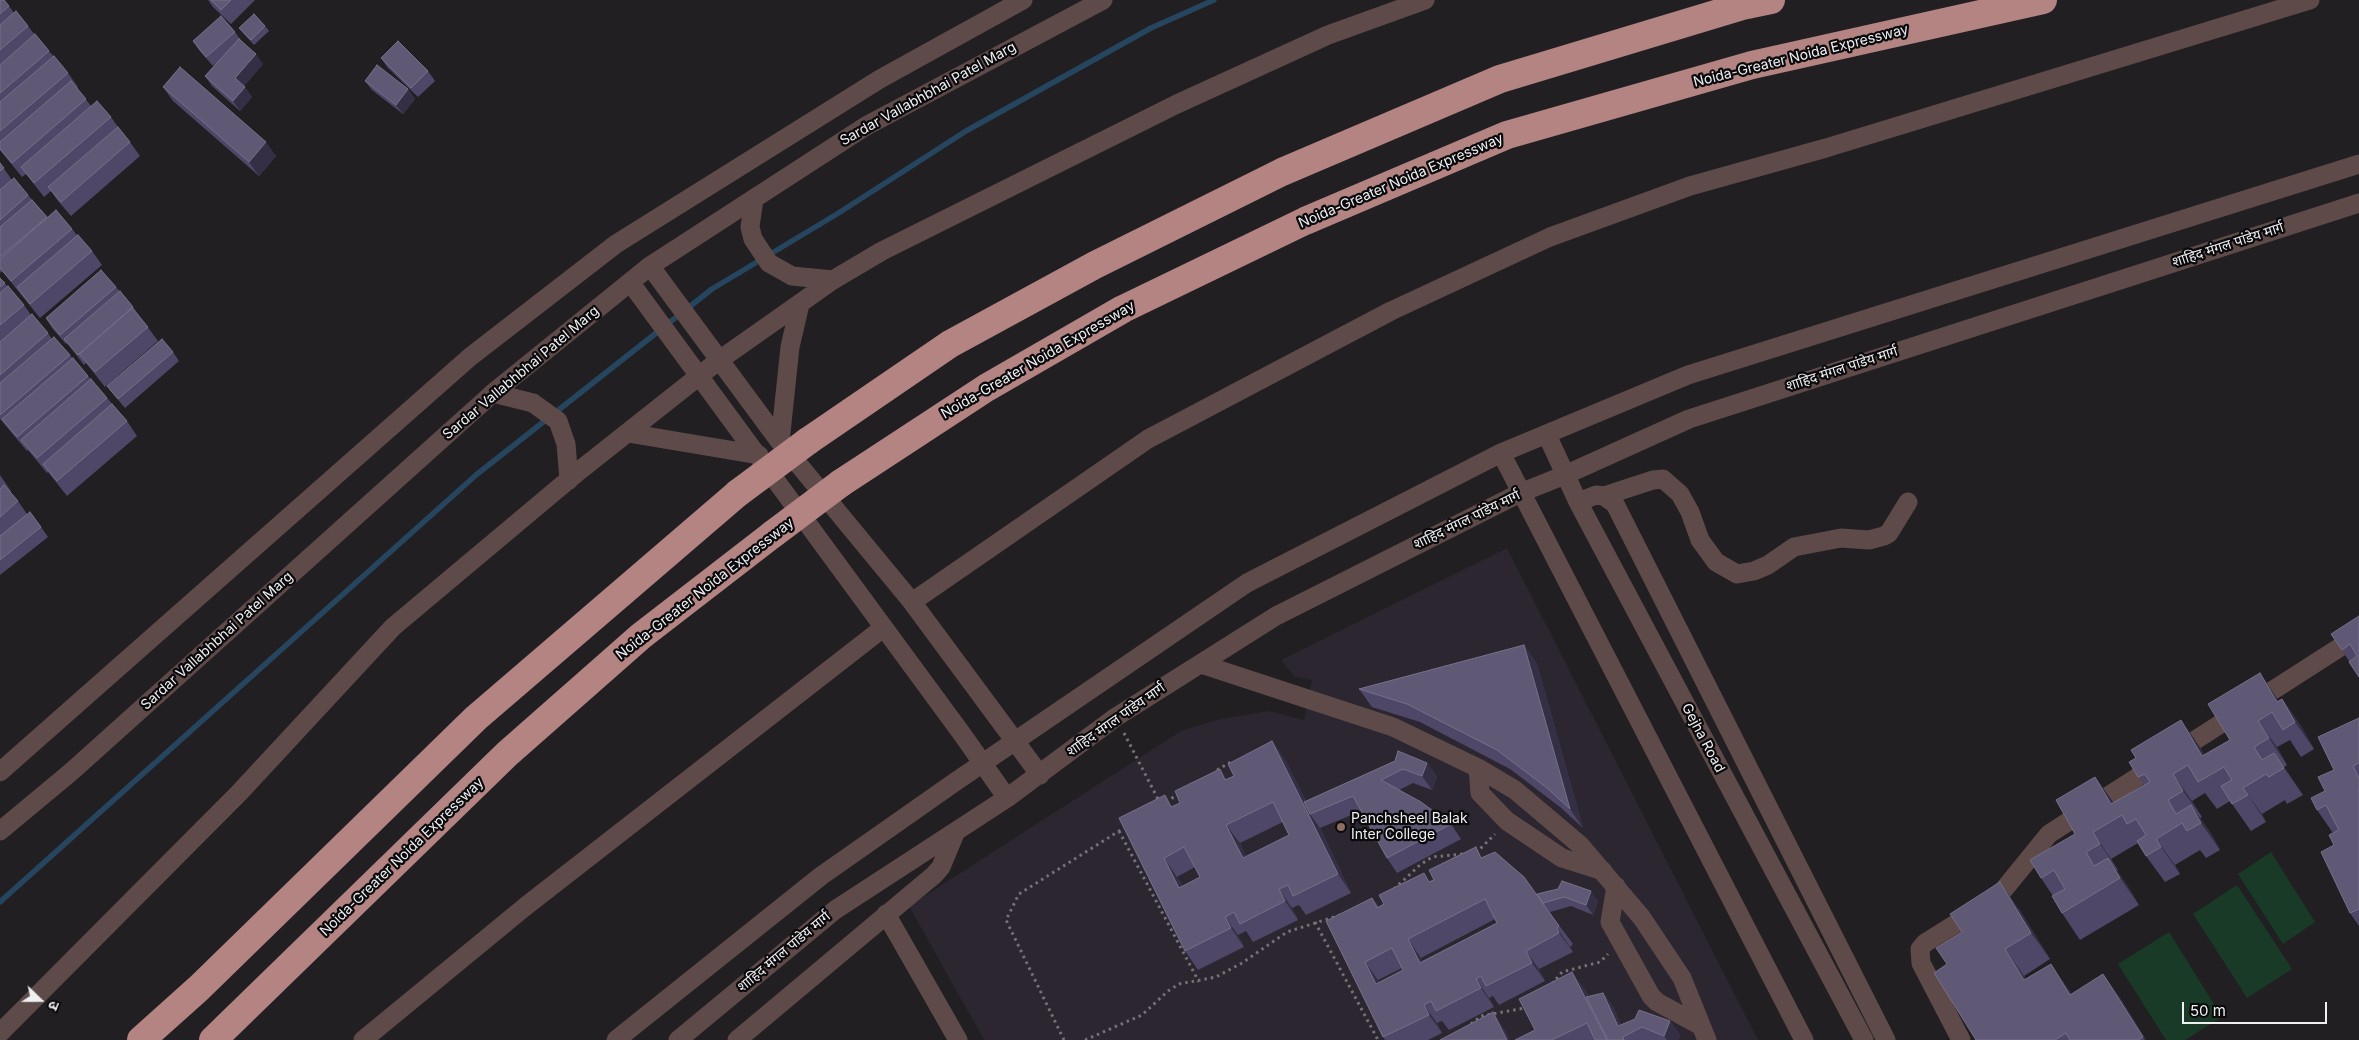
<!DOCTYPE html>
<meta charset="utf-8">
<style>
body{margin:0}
#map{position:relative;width:2359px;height:1040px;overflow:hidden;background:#211f22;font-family:Inter,"Noto Sans Devanagari",sans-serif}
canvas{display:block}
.north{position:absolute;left:15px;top:975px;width:50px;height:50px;-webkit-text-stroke:4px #0a090b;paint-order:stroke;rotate:112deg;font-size:14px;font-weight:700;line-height:20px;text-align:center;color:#f0eff1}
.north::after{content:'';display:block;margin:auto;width:18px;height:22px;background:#f0eff1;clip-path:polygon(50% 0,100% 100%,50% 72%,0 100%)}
.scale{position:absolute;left:2182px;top:1002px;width:145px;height:22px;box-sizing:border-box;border:2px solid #f0eff1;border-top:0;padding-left:6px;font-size:15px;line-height:18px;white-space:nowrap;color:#f0eff1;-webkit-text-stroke:4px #0a090b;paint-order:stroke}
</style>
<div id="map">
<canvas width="2359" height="1040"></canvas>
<div class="north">उ</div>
<div class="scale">50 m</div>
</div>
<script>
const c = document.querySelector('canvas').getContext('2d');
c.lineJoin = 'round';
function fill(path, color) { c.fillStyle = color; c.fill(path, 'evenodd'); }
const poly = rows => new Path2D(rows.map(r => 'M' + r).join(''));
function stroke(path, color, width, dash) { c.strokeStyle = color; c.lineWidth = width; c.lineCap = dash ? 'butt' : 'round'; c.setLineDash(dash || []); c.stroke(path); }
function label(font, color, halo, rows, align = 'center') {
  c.font = font + ' Inter,"Noto Sans Devanagari",sans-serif'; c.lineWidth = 4.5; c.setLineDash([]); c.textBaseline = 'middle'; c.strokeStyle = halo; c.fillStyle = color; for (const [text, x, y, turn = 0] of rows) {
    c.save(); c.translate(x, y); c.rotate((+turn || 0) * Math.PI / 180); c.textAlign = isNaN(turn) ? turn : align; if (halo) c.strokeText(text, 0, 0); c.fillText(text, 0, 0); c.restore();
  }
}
fill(poly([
 [1507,548,1758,1040,984,1040,909,906,1181,731,1216,720,1269,711,1304,720,1312,680,1295,677,1281,660]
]), '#2b262f');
fill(poly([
 [2271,852,2315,922,2283,944,2238,874],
 [2237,885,2292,969,2247,998,2193,914],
 [2169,932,2222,1017,2185,1040,2166,1040,2118,964]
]), '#193a27');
stroke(poly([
 [0,902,476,475,712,289,837,214,966,131,1151,28,1214,0]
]), '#26455f', 5.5);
stroke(poly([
 [1124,733,1160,803],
 [1217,770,1231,762],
 [1166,802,1180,793],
 [1119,831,1199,982],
 [1476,853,1495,834],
 [1394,889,1420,865,1432,857,1463,854],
 [1315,922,1378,1040],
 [1552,984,1562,972,1600,962,1608,954],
 [1471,1024,1481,1016,1525,1008],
 [1064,1040,1006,920,1019,894,1127,826],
 [1085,1040,1142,1015,1168,991,1179,984,1216,977,1242,963,1287,932,1340,915]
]), '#747275', 3, [2.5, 4]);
stroke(poly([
 [754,199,750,227,753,239,769,263,792,276,833,280],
 [650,266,780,442,912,602,1040,775],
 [630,282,962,734,1007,798],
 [493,393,533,403,558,421,566,444,569,480],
 [628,433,759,455],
 [1547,435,1578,502,1864,1040],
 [780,442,790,347,800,304],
 [1501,453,1804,1040],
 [1604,496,1653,480,1663,479,1680,494,1690,512,1700,540,1716,562,1737,574,1754,571,1768,565,1794,547,1841,538,1869,540,1884,536,1889,533,1908,502],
 [1578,502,1596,495,1604,496,1615,504,1886,1040],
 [912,602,1148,439,1391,311,1550,237,1690,186,1826,148,2310,0],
 [1201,664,1393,727,1478,768,1515,790,1580,845,1642,918,1682,978,1707,1040],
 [1478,768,1480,793,1507,821,1562,858,1603,871],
 [0,772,470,357,616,244,880,79,1023,0],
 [0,831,71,772,493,393,650,266,866,126,1103,0],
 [1616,886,1610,922,1651,996,1657,1002,1701,1026],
 [886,914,958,1040],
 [0,1033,239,793,393,627,579,471,718,361,833,280,882,251,1177,104,1328,35,1425,0],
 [363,1040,526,906,883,628],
 [616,1040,821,876,955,782,1247,583,1501,453,1688,375,2359,164],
 [678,1040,835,910,1007,798,1116,717,1276,616,1520,493,1565,475,1689,419,2359,203],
 [737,1040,934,875,941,867,956,831],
 [1961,1040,1921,963,1920,949,1925,943,1997,898,2049,834,2359,635]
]), '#5e4a49', 19);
stroke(poly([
 [808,441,950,344,1095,265,1282,172,1500,79,1742,6,1771,0],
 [841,483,986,388,1123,309,1305,221,1507,135,1752,65,2043,0],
 [141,1040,199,988,476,718,738,493],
 [213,1040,507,754,641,636,773,534]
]), '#b38481', 28);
stroke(poly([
 [738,493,808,441],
 [773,534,841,483]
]), '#b38481', 28);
fill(poly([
 [0,0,9,6,14,13,28,26,35,35,68,73,78,87,77,88,91,106,111,117,118,127,130,142,140,156,71,216,58,201,51,191,44,197,26,174,22,177,0,150],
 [208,0,255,0,231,24,213,7],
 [265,26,269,31,254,45,242,32,239,28],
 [235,32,240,39,263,64,244,86,252,97,240,111,212,86,205,76,219,61,213,66,199,50,193,41],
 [381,58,428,71,435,81,418,97,387,67],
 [365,81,408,89,415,99,403,114,372,90],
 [163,87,276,156,259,176,173,101],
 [0,163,12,180,28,195,48,218,72,229,77,235,92,251,102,265,40,318,2,271,0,273],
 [0,278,24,305,31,315,48,333,52,339,70,355,127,421,137,436,67,496,48,472,47,473,28,450,27,451,0,419],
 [116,287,133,307,158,341,105,387,86,363,84,365,67,343,66,344,52,328,46,318],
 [173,352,179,361,125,408,114,395,107,386],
 [0,475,11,491,10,492,18,501,27,514,41,527,48,537,0,575],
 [2359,616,2359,677,2342,650],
 [1524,645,1537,664,1583,828,1560,807,1510,769,1420,722,1372,707,1359,689],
 [2282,699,2301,726,2314,749,2301,757,2290,740,2277,747,2287,765,2284,767,2303,795,2287,804,2285,800,2262,814,2266,822,2251,831,2230,801,2217,809,2205,793,2192,801,2202,817,2200,818,2210,832,2220,850,2206,858,2200,850,2175,865,2180,874,2165,882,2146,856,2138,843,2111,859,2118,870,2117,871,2127,885,2139,905,2080,940,2062,913,2053,896,2041,878,2075,834,2095,777,2114,803,2144,785,2129,762,2200,747,2204,755,2230,740],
 [2359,718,2359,926,2350,913,2334,845,2333,833,2317,810,2334,770],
 [1272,741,1285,760,1306,801,1395,761,1427,763,1437,777,1432,790,1413,783,1399,790,1451,824,1461,839,1397,873,1387,858,1361,811,1320,828,1351,893,1306,915,1299,905,1292,908,1298,920,1253,942,1246,931,1238,935,1244,947,1198,970,1185,951,1119,818,1173,806,1234,776],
 [1283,822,1289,835,1246,856,1240,843],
 [1195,867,1200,877,1182,886,1177,877],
 [1482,857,1539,897,1558,889,1598,901,1593,915,1571,906,1550,912,1547,909,1573,944,1570,947,1573,952,1539,969,1545,981,1499,1005,1493,996,1489,998,1494,1007,1449,1030,1442,1021,1437,1023,1442,1033,1428,1040,1385,1040,1326,921,1372,898,1379,907,1430,881],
 [1495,919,1497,923,1422,961,1421,958],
 [1402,968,1403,970,1379,982,1378,980],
 [2019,909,2050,959,2024,976,2026,979,2072,994,2103,974,2122,1001,2146,1040,1976,1040,1947,964],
 [1572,972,1585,990,1589,997,1603,993,1613,1007,1621,1025,1670,1021,1680,1035,1678,1040,1515,1040,1535,1030]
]), '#4f4767');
fill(poly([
 [256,54,263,64,242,88,235,78],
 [245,87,252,97,240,111,233,101],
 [408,89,415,99,403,114,396,105],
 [266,142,276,156,259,176,249,162],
 [1524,645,1537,664,1583,828,1570,809],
 [2260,673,2278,700,2292,724,2277,702],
 [2282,699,2301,726,2314,749,2295,722],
 [2181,720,2200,747,2214,772,2202,756],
 [2258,721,2277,747,2287,765,2269,738],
 [1272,741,1285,760,1312,813,1310,814,1320,828,1351,893,1338,874],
 [2274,753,2293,780,2303,795,2284,768],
 [1427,763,1437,777,1432,790,1422,776],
 [1220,769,1233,787,1225,780],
 [2173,774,2192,801,2202,817,2183,791],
 [2095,777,2114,803,2111,804],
 [2243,788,2262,814,2266,822,2248,795],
 [1165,795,1178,814,1171,807],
 [2191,805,2210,832,2220,850,2201,823],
 [1226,825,1240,843,1256,876,1243,858],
 [2093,832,2111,859,2118,870,2100,844],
 [2156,839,2175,865,2180,874,2161,847],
 [1164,858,1177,877,1192,907,1179,888],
 [2108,858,2127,885,2139,905,2120,878],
 [2000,882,2019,909,2050,959,2031,933],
 [1279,889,1292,908,1298,920,1285,901],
 [1591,891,1598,901,1593,915,1586,905],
 [1225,917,1238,935,1244,947,1231,928],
 [1557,928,1570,947,1573,952,1559,933],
 [1408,939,1421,958,1433,981,1420,963],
 [2005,949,2024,976,2043,1007,2024,980],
 [1526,951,1539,969,1545,981,1532,963],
 [1365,962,1378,980,1389,1003,1376,984],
 [2051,964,2069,990,2089,1022,2070,995],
 [1572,972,1585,990,1611,1040,1607,1040],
 [2103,974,2122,1001,2146,1040,2144,1040,2143,1037],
 [1476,979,1489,998,1494,1007,1481,988],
 [1603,993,1613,1007,1626,1036,1618,1026],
 [1424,1005,1437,1023,1442,1033,1429,1015],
 [1493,1012,1506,1031,1510,1040,1507,1040],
 [1670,1021,1680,1035,1678,1040,1667,1040,1664,1036]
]), '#352f45');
const building = poly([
 [0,0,4,0,9,6,0,14,0,0],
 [211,0,231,0,221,10,211,0],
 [16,11,28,26,0,50,0,25,16,11],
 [254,14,265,26,251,40,239,28,254,14],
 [221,16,235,32,206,57,193,41,221,16],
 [35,34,49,51,0,93,0,65,35,34],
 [239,39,256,54,235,78,245,87,233,101,205,76,239,39],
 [398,41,428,71,411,88,381,58,398,41],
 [54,56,68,73,0,131,0,102,54,56],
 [377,65,408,89,396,105,365,81,377,65],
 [180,67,266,142,249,162,163,87,180,67],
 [71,81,86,99,12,163,0,149,0,142,71,81],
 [97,101,111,117,34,183,21,167,97,101],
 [118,127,130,142,61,202,48,187,118,127],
 [0,163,4,168,0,171,0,163],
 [14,178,28,195,0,220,0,190,14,178],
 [32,200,47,217,0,257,0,227,32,200],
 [56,210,72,229,11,281,0,268,0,259,56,210],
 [78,235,92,251,30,304,17,287,78,235],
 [101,270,116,287,60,335,46,318,101,270],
 [0,278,5,283,0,287,0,278],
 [8,286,24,305,0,325,0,293,8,286],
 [120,291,133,307,78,355,64,339,120,291],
 [132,308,148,327,95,372,79,354,132,308],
 [32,314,48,333,0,375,0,342,32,314],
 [54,337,70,355,0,415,0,383,54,337],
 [162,339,173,352,118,399,107,386,162,339],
 [73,358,88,376,17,437,2,419,73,358],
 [91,379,107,398,37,458,21,440,91,379],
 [112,404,127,421,57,481,43,464,112,404],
 [4,485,18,501,0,517,0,489,4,485],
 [30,512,41,527,0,560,0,536,30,512],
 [2359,616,2359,677,2349,662,2357,656,2350,644,2342,650,2331,634,2359,616],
 [1524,645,1570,809,1547,788,1497,750,1407,704,1359,689,1524,645],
 [2260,673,2277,702,2282,699,2295,722,2283,730,2272,712,2258,721,2269,738,2254,747,2262,760,2274,753,2284,768,2269,777,2266,774,2243,788,2248,795,2232,804,2221,786,2232,780,2224,767,2198,782,2188,765,2173,774,2183,791,2168,800,2176,814,2191,805,2201,823,2187,831,2182,823,2156,839,2161,847,2146,856,2137,841,2146,835,2136,819,2127,824,2122,815,2093,832,2100,844,2086,852,2094,866,2108,858,2120,878,2062,913,2052,896,2065,889,2054,870,2041,878,2030,860,2075,834,2056,800,2095,777,2111,804,2150,782,2145,774,2138,777,2129,762,2136,758,2131,750,2181,720,2202,756,2230,740,2208,704,2260,673],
 [2359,718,2359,763,2353,766,2359,778,2359,789,2358,790,2359,792,2359,909,2350,913,2321,852,2334,845,2329,835,2339,830,2326,805,2317,810,2311,798,2325,791,2318,777,2334,770,2318,737,2359,718],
 [1272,741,1338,874,1293,896,1288,885,1279,889,1285,901,1240,924,1234,912,1225,917,1231,928,1185,951,1119,818,1165,795,1171,807,1180,803,1175,791,1220,769,1225,780,1234,776,1228,764,1272,741],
 [1273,802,1289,835,1243,858,1226,825,1273,802],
 [1184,847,1200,877,1179,888,1164,858,1184,847],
 [1398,751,1427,763,1422,776,1403,769,1381,780,1421,802,1451,824,1387,858,1353,796,1310,814,1304,802,1395,761,1398,751],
 [1476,847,1481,858,1495,852,1524,877,1559,926,1557,928,1559,933,1526,951,1532,963,1486,986,1481,976,1476,979,1481,988,1436,1011,1431,1001,1424,1005,1429,1015,1383,1037,1326,921,1372,898,1377,908,1384,904,1379,895,1424,873,1429,882,1434,880,1429,870,1476,847],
 [1485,899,1497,923,1420,963,1408,939,1485,899],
 [1392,948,1403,970,1376,984,1365,962,1392,948],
 [1562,881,1591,891,1586,905,1564,897,1543,903,1537,894,1558,889,1562,881],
 [2000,882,2031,933,2005,949,2024,980,2051,964,2070,995,2103,974,2143,1037,2138,1040,2070,1040,2066,1033,2055,1040,1976,1040,1934,973,1947,964,1936,948,1962,932,1950,914,2000,882],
 [1572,972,1607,1040,1595,1040,1587,1023,1552,1040,1515,1040,1535,1030,1519,999,1572,972],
 [1603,993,1618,1026,1635,1019,1639,1010,1670,1021,1664,1036,1642,1027,1623,1037,1624,1040,1608,1040,1586,997,1603,993],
 [1493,1012,1507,1040,1440,1040,1493,1012]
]);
fill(building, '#605976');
stroke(building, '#777089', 1);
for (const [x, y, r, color] of [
 [1341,827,5,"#8d6e63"]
]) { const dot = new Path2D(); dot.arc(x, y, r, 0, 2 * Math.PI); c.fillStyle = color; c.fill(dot); stroke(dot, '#0a090b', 2); }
label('14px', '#f0eff1', '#0a090b', [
 ["Noida-Greater Noida Expressway",1801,56,-14],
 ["Sardar Vallabhbhai Patel Marg",928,94,-29],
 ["Noida-Greater Noida Expressway",1401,181,-23],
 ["शाहिद मंगल पांडेय मार्ग",2228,245,-18],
 ["Noida-Greater Noida Expressway",1038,360,-30],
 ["शाहिद मंगल पांडेय मार्ग",1842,369,-18],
 ["Sardar Vallabhbhai Patel Marg",521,373,-40],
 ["शाहिद मंगल पांडेय मार्ग",1467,520,-26],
 ["Noida-Greater Noida Expressway",705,589,-38],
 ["Sardar Vallabhbhai Patel Marg",217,641,-42],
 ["शाहिद मंगल पांडेय मार्ग",1116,720,-35],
 ["Gejha Road",1703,738,62],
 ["Noida-Greater Noida Expressway",402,857,-44],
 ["शाहिद मंगल पांडेय मार्ग",784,952,-40]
]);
label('14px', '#f0eff1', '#0a090b', [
 ["Panchsheel Balak",1351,819],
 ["Inter College",1351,835]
], 'left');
</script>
